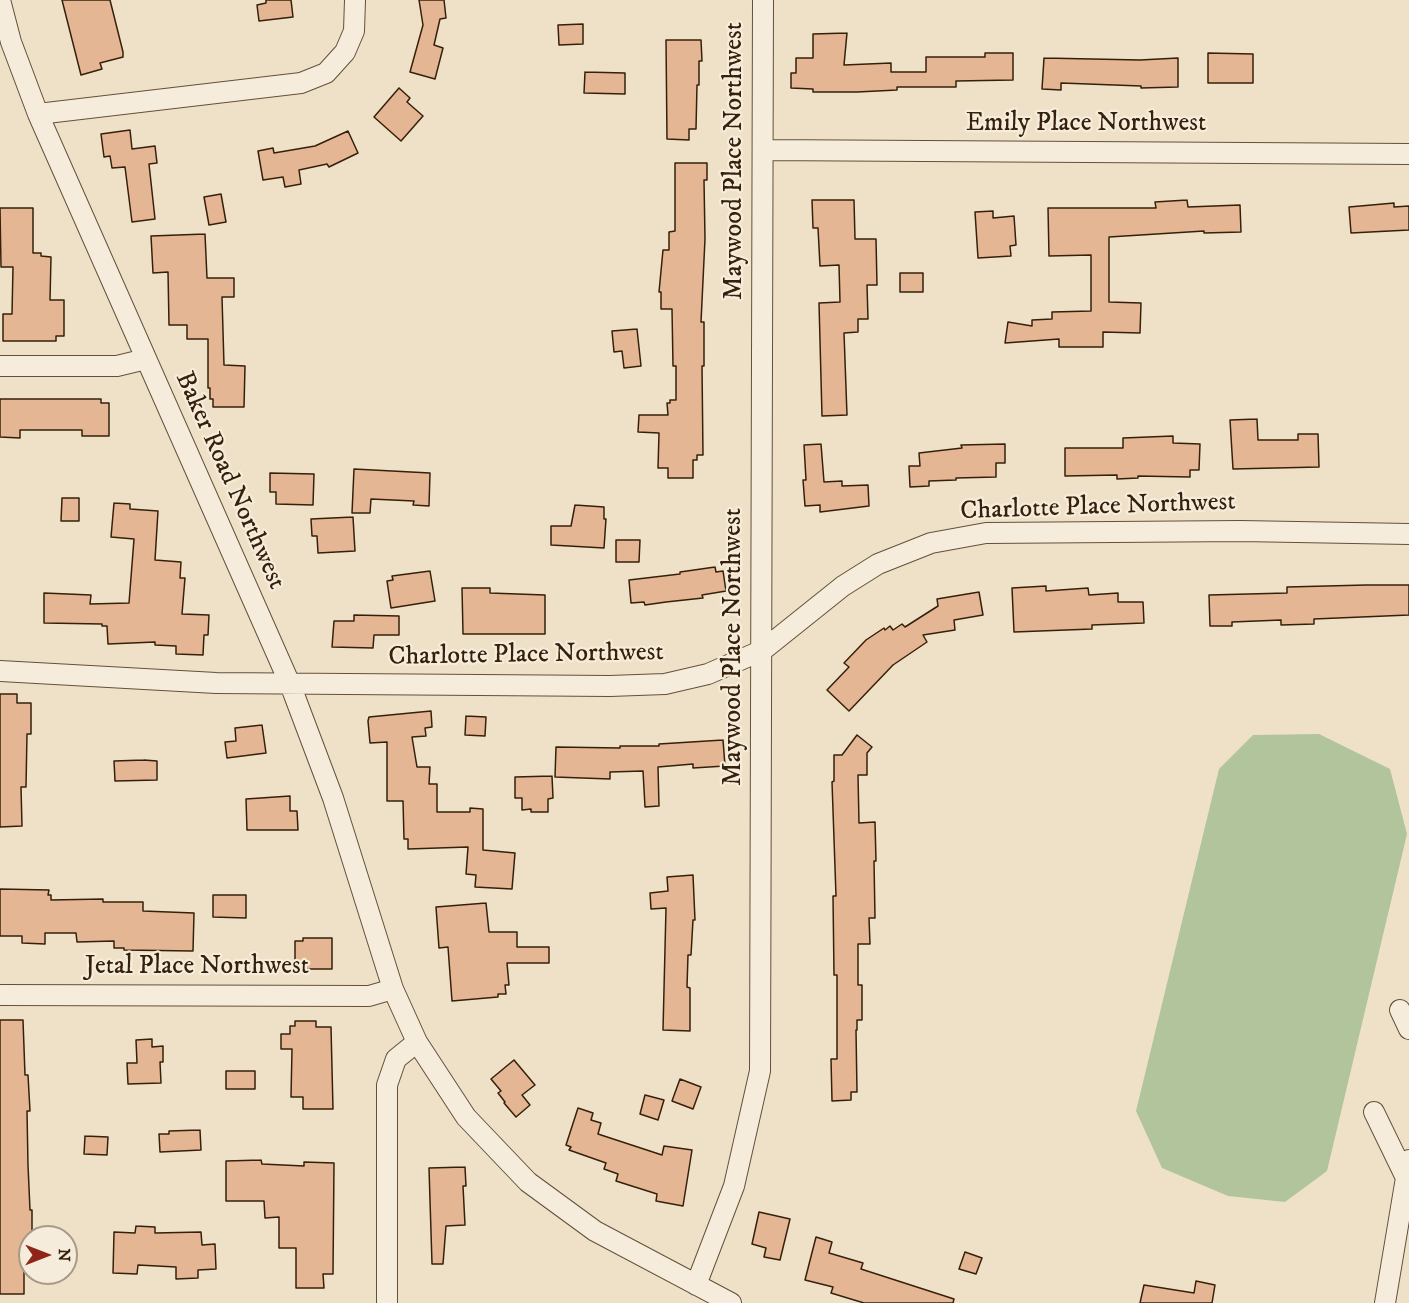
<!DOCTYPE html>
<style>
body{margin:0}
#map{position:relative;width:1409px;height:1303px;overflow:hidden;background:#efe1c7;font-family:"IM FELL DW Pica",serif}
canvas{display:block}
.north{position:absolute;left:18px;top:1225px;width:60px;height:60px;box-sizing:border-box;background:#f5ecdb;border:2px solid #a99a88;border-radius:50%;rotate:90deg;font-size:16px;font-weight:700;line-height:24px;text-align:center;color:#36200b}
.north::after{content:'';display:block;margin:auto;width:21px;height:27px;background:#8f2418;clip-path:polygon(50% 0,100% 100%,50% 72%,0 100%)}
</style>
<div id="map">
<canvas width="1409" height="1303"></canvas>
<div class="north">N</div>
</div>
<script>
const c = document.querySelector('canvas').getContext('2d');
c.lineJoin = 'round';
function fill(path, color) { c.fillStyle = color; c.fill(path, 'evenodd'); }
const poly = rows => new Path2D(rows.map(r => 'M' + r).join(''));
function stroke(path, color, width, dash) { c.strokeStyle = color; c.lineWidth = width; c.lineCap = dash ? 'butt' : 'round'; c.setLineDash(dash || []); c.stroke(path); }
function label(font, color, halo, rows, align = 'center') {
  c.font = font + ' "IM FELL DW Pica",serif'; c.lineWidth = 4.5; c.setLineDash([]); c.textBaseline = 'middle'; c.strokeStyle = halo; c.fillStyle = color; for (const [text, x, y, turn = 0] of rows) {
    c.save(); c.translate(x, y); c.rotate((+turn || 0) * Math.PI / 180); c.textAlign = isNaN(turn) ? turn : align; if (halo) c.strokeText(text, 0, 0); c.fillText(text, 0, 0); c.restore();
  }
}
fill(poly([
 [1319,734,1390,769,1407,834,1327,1171,1285,1202,1228,1196,1162,1168,1136,1111,1219,769,1253,735]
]), '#b2c49b');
const building = poly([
 [62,0,110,0,123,52,123,57,100,63,102,69,81,75,62,0],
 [266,0,291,0,293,17,259,21,257,5,266,3,266,0],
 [419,0,444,0,446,18,440,19,434,45,443,48,435,79,410,72,423,25,419,0],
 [583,24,583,44,559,45,558,25,583,24],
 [847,33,844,65,891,63,891,72,926,72,926,57,985,57,985,53,1013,53,1013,80,956,81,956,87,897,87,897,90,857,92,813,92,813,89,791,88,791,73,796,73,796,58,813,58,813,34,847,33],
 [666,40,701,40,702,61,699,61,699,85,697,85,696,129,689,129,689,140,667,139,666,40],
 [1208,53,1253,54,1253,83,1208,83,1208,53],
 [1044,58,1140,60,1178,58,1178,87,1141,88,1141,86,1061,83,1061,90,1042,89,1044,58],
 [585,72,625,73,625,94,584,93,585,72],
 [399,88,410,98,407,102,423,116,401,141,374,117,399,88],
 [130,130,132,149,155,146,157,163,149,164,155,219,132,222,125,167,112,168,110,156,104,157,101,134,130,130],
 [348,131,358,153,329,167,327,164,299,170,301,184,285,187,283,177,263,180,258,151,273,148,274,153,315,146,348,131],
 [675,163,707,163,707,180,704,180,705,239,701,322,704,322,704,366,702,366,703,455,697,455,697,460,693,460,693,478,668,478,668,468,658,468,659,433,638,432,639,415,668,415,667,403,670,403,670,400,676,400,676,366,673,366,672,309,661,309,661,292,659,292,663,250,669,250,669,232,675,231,675,163],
 [221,194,226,222,209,225,204,197,221,194],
 [812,200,854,200,855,239,876,239,877,285,867,285,868,319,858,319,858,332,844,333,847,415,822,416,819,303,840,302,839,265,820,266,818,228,813,228,812,200],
 [1187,200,1188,207,1240,205,1241,232,1204,233,1204,231,1109,237,1109,302,1141,303,1140,333,1103,332,1103,347,1059,347,1059,339,1005,343,1008,322,1032,326,1032,320,1052,319,1052,312,1091,311,1091,255,1049,256,1048,208,1156,208,1155,202,1187,200],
 [1394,203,1394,207,1409,206,1409,230,1351,233,1349,207,1394,203],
 [0,208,33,208,33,253,41,253,41,256,51,257,50,300,64,300,64,336,56,336,56,341,3,341,3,314,12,314,13,267,1,267,0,208],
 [993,211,993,218,1014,216,1016,245,1010,246,1011,256,978,258,975,212,993,211],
 [205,234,207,278,234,278,234,297,222,297,224,365,245,366,244,407,213,407,213,399,210,399,210,388,208,388,208,339,187,339,187,325,169,325,168,272,153,273,151,236,205,234],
 [900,273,923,273,923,292,900,292,900,273],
 [637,329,641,366,624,368,622,351,614,352,612,331,637,329],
 [0,399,101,399,101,403,109,403,109,436,82,436,82,430,20,430,20,438,0,437,0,399],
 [1257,419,1258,440,1298,440,1298,434,1318,434,1319,467,1233,469,1230,420,1257,419],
 [1173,436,1173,443,1200,444,1199,470,1190,470,1190,477,1138,476,1138,478,1117,479,1117,475,1065,476,1065,448,1123,448,1123,438,1173,436],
 [821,444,824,482,842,481,842,486,868,485,869,506,820,512,820,505,805,506,803,480,806,480,804,445,821,444],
 [1005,444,1005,463,996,463,996,477,956,478,956,480,929,481,929,486,910,487,909,466,920,466,919,453,962,448,961,445,1005,444],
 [354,469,430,473,429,506,413,505,414,501,371,499,370,513,352,513,354,469],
 [270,473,314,474,313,505,276,504,276,492,270,492,270,473],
 [62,498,79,498,79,521,61,521,62,498],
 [114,503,130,504,130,509,158,511,155,560,181,562,180,578,185,578,182,614,209,615,208,635,204,635,203,655,176,654,176,646,155,645,155,642,108,644,107,626,102,626,102,624,44,623,44,593,91,595,90,604,129,603,134,539,111,537,114,503],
 [575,505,604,507,604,519,606,519,604,548,551,545,551,526,571,526,575,505],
 [353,517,355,551,318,553,317,536,312,536,311,519,353,517],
 [616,540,640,540,639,562,616,562,616,540],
 [715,567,716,572,723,571,726,591,702,595,703,598,666,602,645,605,644,602,631,603,629,580,680,574,680,572,715,567],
 [430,571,435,601,391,608,387,581,393,580,392,576,430,571],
 [1366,585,1409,585,1409,615,1314,619,1314,624,1281,625,1281,620,1232,622,1232,626,1210,626,1209,595,1287,593,1287,587,1366,585],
 [1046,586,1046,591,1088,588,1089,595,1118,593,1118,602,1143,602,1144,623,1092,625,1092,629,1014,632,1012,588,1046,586],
 [462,588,490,588,490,593,545,595,545,634,463,634,462,588],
 [979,592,983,615,954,620,955,630,923,635,927,642,893,665,849,711,827,690,849,667,844,663,866,640,884,628,885,630,890,626,893,630,902,624,905,627,938,606,937,599,979,592],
 [354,615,399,616,399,635,374,635,373,648,332,647,334,621,354,621,354,615],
 [0,694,17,694,17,703,31,703,31,734,27,734,26,787,21,787,22,826,0,827,0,694],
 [431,711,432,727,425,728,426,736,412,737,417,767,430,767,429,784,437,784,437,812,470,812,470,808,483,809,483,850,515,853,512,889,475,887,476,875,466,874,468,847,408,849,408,839,404,839,403,801,387,801,387,742,370,743,368,721,369,717,431,711],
 [466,716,486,717,485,736,465,735,466,716],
 [262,725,266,753,227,758,225,742,236,741,235,728,262,725],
 [857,735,872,747,867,753,867,775,858,775,859,823,875,822,876,861,874,861,875,918,869,918,870,944,858,944,858,985,862,985,862,1020,857,1020,857,1030,856,1030,857,1092,851,1092,851,1100,832,1101,831,1059,837,1059,837,975,834,975,833,896,836,896,832,782,834,781,834,755,842,755,857,735],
 [723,740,725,766,693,768,693,764,658,767,659,806,645,807,643,771,610,772,610,779,555,777,556,747,620,748,620,746,659,746,659,744,723,740],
 [144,760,157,761,157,780,115,781,114,761,144,760],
 [552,776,553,798,548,799,548,812,531,812,531,809,522,810,522,798,515,798,515,777,552,776],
 [290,796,290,811,297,811,298,830,247,830,246,799,290,796],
 [693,875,695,920,693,920,691,955,688,955,687,987,690,988,690,1031,663,1030,666,908,651,909,650,893,668,891,667,877,693,875],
 [0,889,49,890,48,895,51,895,51,900,103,899,103,902,143,902,143,911,194,913,193,951,124,950,124,948,114,948,114,941,77,942,76,933,45,933,45,944,22,943,22,936,0,936,0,889],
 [213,895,246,895,246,918,213,917,213,895],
 [486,903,489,932,517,932,517,947,549,947,549,963,507,963,509,985,505,985,506,994,498,994,498,997,452,1001,448,947,439,948,436,907,486,903],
 [303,938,332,938,332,969,303,969,303,962,295,962,295,941,303,941,303,938],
 [0,1020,23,1020,25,1075,28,1075,30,1111,27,1111,28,1165,30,1210,32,1210,32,1237,30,1237,30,1244,24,1243,24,1294,0,1294,0,1020],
 [295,1021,316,1021,316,1027,331,1027,333,1109,303,1109,303,1097,291,1097,292,1049,281,1049,281,1034,290,1034,290,1026,295,1026,295,1021],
 [152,1039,152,1047,163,1046,163,1062,160,1062,161,1083,128,1084,127,1063,137,1063,136,1040,152,1039],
 [514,1060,535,1085,522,1095,530,1105,516,1117,504,1103,505,1102,498,1093,501,1091,491,1079,514,1060],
 [226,1071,255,1071,255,1089,226,1089,226,1071],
 [680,1079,701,1087,693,1109,672,1101,680,1079],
 [645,1095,664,1100,658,1120,640,1114,645,1095],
 [578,1108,593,1113,591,1120,601,1123,598,1134,662,1155,664,1146,692,1150,683,1206,656,1201,657,1194,616,1181,618,1174,604,1169,606,1163,569,1150,571,1147,566,1145,578,1108],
 [200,1130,201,1150,160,1152,159,1134,169,1134,169,1131,200,1130],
 [85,1136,108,1137,107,1155,84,1154,85,1136],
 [261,1160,262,1164,304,1166,304,1162,334,1163,333,1274,323,1274,324,1288,296,1288,296,1248,279,1248,279,1217,265,1218,264,1201,226,1201,226,1161,261,1160],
 [465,1167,466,1186,463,1186,465,1225,446,1226,443,1264,432,1264,429,1168,465,1167],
 [759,1212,790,1219,780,1260,764,1257,766,1248,752,1244,759,1212],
 [136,1226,155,1227,155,1233,201,1232,202,1245,215,1244,216,1269,198,1270,198,1278,176,1279,176,1267,138,1265,137,1274,113,1273,114,1232,135,1233,136,1226],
 [816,1237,832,1242,829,1253,863,1263,861,1269,954,1299,953,1303,864,1303,831,1293,833,1287,805,1280,816,1237],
 [965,1252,982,1258,976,1274,959,1269,965,1252],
 [1196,1281,1215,1285,1212,1303,1140,1303,1144,1285,1194,1293,1196,1281]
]);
fill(building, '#e4b693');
stroke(building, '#36200b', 1.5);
const minor = poly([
 [0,0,11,42,38,114,290,684,333,798,393,989,417,1042,466,1117,528,1182,595,1231,731,1303],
 [38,114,301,83,326,73,345,52,354,31,355,0],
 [763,150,1409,154],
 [0,366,117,366,146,359],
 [0,671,216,683,610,686,665,684,708,674,763,650,843,586,878,564,931,543,986,533,1241,531,1409,534],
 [0,995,369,996,393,989],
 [1400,1010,1409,1029],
 [1374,1112,1406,1178],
 [696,1285,734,1186,760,1071,763,0],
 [387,1303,387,1085,396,1059,417,1042],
 [1385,1303,1409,1160]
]);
stroke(minor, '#64503a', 22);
stroke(minor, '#f5ecdb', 20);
label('26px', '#36200b', '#f5ecdb', [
 ["Emily Place Northwest",1086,125],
 ["Maywood Place Northwest",736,161,-90],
 ["Baker Road Northwest",229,481,66],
 ["Charlotte Place Northwest",1098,508,-2],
 ["Maywood Place Northwest",735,647,-90],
 ["Charlotte Place Northwest",526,656,-1],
 ["Jetal Place Northwest",197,968]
]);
</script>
